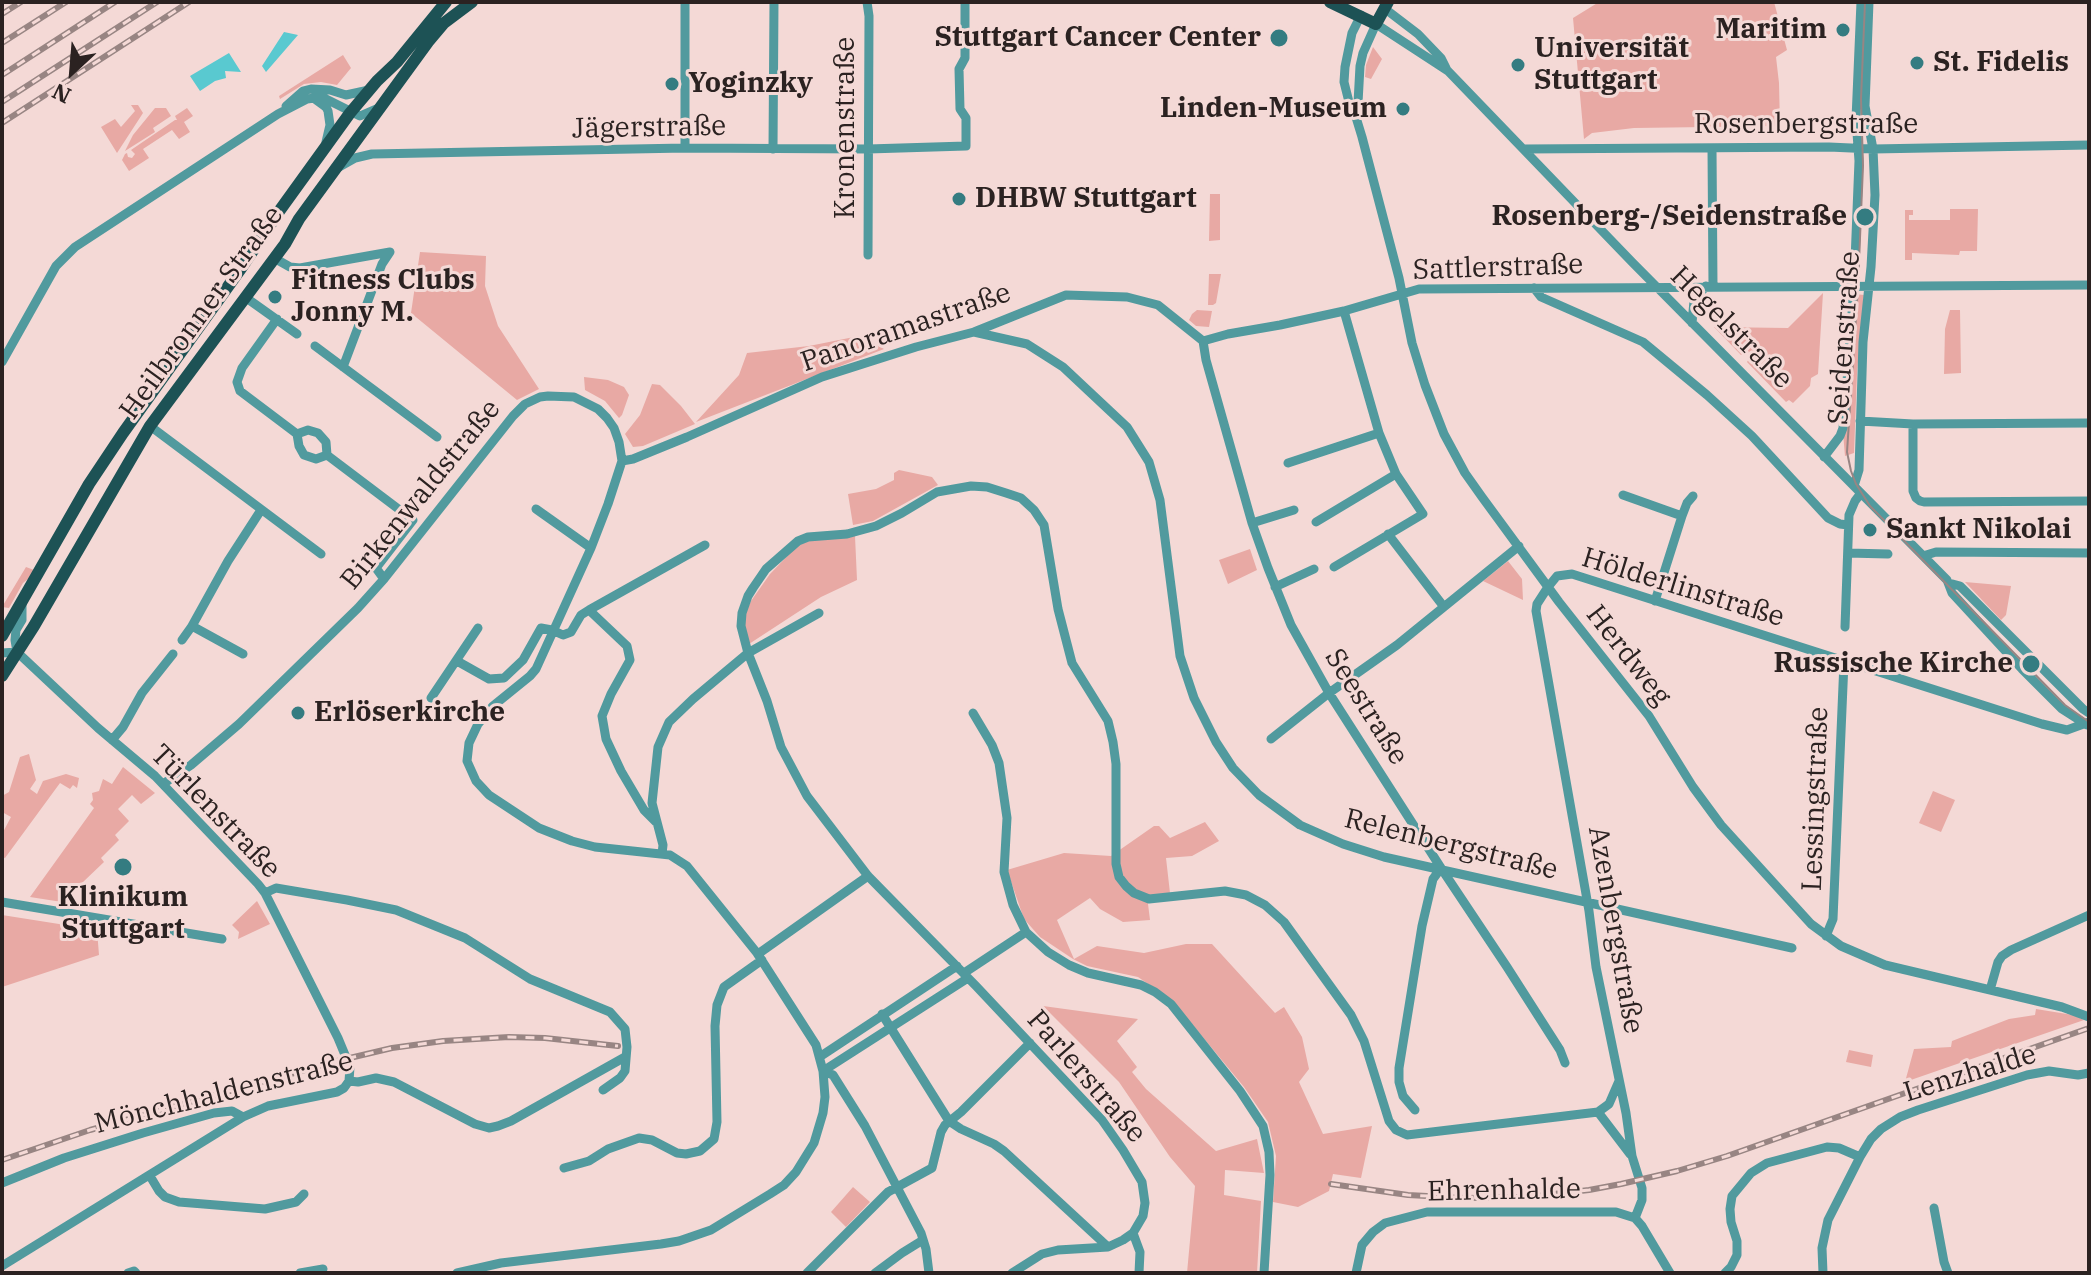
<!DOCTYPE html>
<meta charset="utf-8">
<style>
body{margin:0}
#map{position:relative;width:2091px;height:1275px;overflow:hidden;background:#f4d9d6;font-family:"IBM Plex Serif",serif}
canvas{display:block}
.frame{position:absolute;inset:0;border:4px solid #2b2221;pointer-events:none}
.north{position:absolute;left:32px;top:32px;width:80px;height:80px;-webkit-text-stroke:6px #f4d9d6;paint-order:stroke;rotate:206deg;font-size:22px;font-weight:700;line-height:32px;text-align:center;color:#2b2221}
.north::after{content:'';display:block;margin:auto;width:28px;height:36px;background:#2b2221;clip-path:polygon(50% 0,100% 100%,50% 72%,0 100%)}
</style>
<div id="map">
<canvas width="2091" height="1275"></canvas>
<div class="frame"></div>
<div class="north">N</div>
</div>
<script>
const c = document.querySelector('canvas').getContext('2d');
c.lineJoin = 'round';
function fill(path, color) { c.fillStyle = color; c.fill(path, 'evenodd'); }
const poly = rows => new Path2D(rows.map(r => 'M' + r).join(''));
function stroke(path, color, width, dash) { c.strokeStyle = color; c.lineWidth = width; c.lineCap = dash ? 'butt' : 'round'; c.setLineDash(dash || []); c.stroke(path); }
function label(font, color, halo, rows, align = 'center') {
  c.font = font + ' "IBM Plex Serif",serif'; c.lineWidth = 6; c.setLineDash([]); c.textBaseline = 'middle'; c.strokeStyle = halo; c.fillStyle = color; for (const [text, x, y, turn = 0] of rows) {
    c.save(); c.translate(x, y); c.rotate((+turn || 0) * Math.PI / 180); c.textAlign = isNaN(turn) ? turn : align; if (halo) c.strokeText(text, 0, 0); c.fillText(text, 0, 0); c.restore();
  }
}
fill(poly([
 [1599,2,1774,2,1787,50,1776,57,1779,83,1780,126,1634,128,1592,133,1584,139,1573,18],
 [1373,47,1382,59,1371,79,1365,77,1366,65],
 [343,55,351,68,337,85,321,82,304,84,280,99,279,96],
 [131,105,138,105,143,113,117,153,101,127,115,119,121,127,135,111],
 [155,108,166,108,171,116,153,128,155,132,125,151,133,135],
 [187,108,193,116,184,122,190,132,179,139,172,130,143,149,149,158,129,171,122,160,125,154,127,153,128,157,132,158,135,154,131,150,175,120,177,120,175,116],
 [1210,194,1220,194,1220,240,1209,241],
 [1950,209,1978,209,1977,251,1960,251,1959,255,1912,253,1912,260,1905,260,1905,210,1913,210,1913,215,1909,215,1909,220,1950,220],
 [420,252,486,256,485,286,498,326,539,389,517,400,411,313],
 [1209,274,1221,274,1216,303,1213,305,1208,305],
 [1823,293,1818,374,1811,378,1810,386,1793,403,1789,400,1786,402,1747,362,1751,356,1747,351,1741,355,1714,327,1788,328],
 [1855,294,1864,295,1857,373,1854,453,1845,456,1843,433],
 [1197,310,1212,311,1209,327,1196,326,1189,320,1192,314],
 [1950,310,1960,310,1961,373,1944,374,1945,329],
 [859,336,884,349,696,422,739,375,747,353,809,346],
 [584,377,608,380,624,387,629,395,622,415,619,418,605,401,585,390],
 [652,384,660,385,681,406,695,424,643,446,633,447,625,434,640,415],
 [899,470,932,477,938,485,873,521,853,525,848,494,876,489,894,480,894,473],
 [855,536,857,580,821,597,749,644,745,638,745,613,751,601,770,574,798,545,814,539],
 [1250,549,1257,570,1228,584,1219,560],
 [1508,561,1522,579,1523,600,1483,581],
 [26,567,34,570,28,579,23,583,9,608,2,607],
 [1965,582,2011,586,2006,615,2001,620],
 [29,754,36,780,30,789,37,794,43,781,66,774,79,778,77,788,73,785,70,789,60,783,5,858,2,857,2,834,11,817,2,812,2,796,9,792,20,757],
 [123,767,155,793,141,804,132,795,118,809,129,821,115,835,119,840,101,858,104,862,62,902,30,897,94,808,90,804,93,800,92,793,99,791,103,779,112,784],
 [1933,791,1955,800,1941,832,1919,823],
 [1205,822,1219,841,1192,856,1166,858,1170,893,1147,896,1150,920,1123,922,1100,909,1090,898,1057,920,1074,959,1097,946,1144,953,1186,944,1212,944,1275,1013,1284,1007,1302,1037,1309,1069,1299,1082,1323,1134,1372,1126,1361,1178,1333,1174,1329,1191,1298,1207,1273,1202,1276,1156,1268,1122,1244,1087,1173,1001,1138,977,1087,966,1073,959,1040,937,1024,919,1007,870,1064,853,1111,856,1154,826,1159,826,1170,838],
 [257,901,270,924,238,939,239,932,232,925],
 [2,915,97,930,99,955,2,987],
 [1043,1006,1138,1019,1117,1041,1137,1067,1132,1072,1146,1089,1216,1151,1257,1139,1264,1173,1225,1170,1224,1195,1261,1201,1257,1273,1187,1273,1195,1186,1170,1157,1119,1082],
 [2036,1009,2073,1015,2084,1020,1905,1082,1914,1049,1951,1047,1952,1041,2009,1019,2035,1015],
 [1849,1050,1873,1055,1871,1067,1846,1062],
 [853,1187,870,1202,846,1227,831,1212]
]), '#e8a9a4');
fill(poly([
 [284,32,298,35,266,72,262,66],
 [229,53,241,72,225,71,226,78,215,81,200,91,190,76]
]), '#59c9d0');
stroke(poly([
 [685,2,685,148],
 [867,2,869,16,868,255],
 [1384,8,1418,34,1441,58,1446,68],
 [1361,15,1352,33,1345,67,1344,82,1349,102,1355,114,1362,137,1399,278,1412,343,1425,385,1444,434,1465,473,1482,497,1559,602,1649,716,1693,787,1721,825,1811,924,1841,946,1885,965,2062,1007,2089,1017],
 [315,99,326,107,328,111,330,125,326,142],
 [286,106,303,91,311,89,330,90,346,95,369,90],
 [1355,114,1358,103,1360,66,1363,53,1376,24,1448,71,1632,262,1947,580,1952,593,2022,669,2062,709,2087,725],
 [1712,148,1713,286],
 [773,149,774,2],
 [1524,149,1829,147,1873,149,2089,145],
 [339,167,355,158,372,154,685,148,868,149,966,146,966,118,960,109,959,69,965,58,965,2],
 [274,258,290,267,300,268,390,252,382,264,343,367],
 [1534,288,1541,297,1643,342,1707,395,1752,436,1828,518,1840,524,1848,525],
 [245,297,297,334],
 [277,319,242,368,237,382,240,391,297,434],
 [1692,323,1694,301,1706,286],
 [974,332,1027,344,1063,367,1127,427,1149,462,1160,500,1180,656,1194,698,1216,742,1233,768,1259,795,1300,825,1343,844,1384,857,1792,948],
 [1203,341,1228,334,1280,325,1344,311,1419,289,2089,285],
 [1203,341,1206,360,1252,523,1268,568,1291,625,1329,693,1441,868,1507,967,1560,1050,1565,1063],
 [315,346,437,437],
 [2,362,56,266,75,247,278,114,307,99,322,97,360,116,376,109],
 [1860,421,1913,424,2089,423],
 [1913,424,1913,491,1916,498,1920,501,1924,502,2089,501],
 [150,426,321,554],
 [327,455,316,459,304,455,299,446,297,434,308,430,318,433,326,442,327,455,413,520,376,568,384,579],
 [1824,457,1840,436,1843,428,1847,381,1854,286,1859,161,1856,119,1861,2],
 [622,461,633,459,687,437,822,377,916,347,974,332,1066,295,1127,297,1158,305,1203,341],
 [1288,463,1379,433],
 [1854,486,1859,470,1863,342,1871,267,1875,195,1873,149,1865,106,1869,2],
 [1623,495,1682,516],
 [536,509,591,548],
 [1316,522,1396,474],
 [1252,523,1294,510],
 [1388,534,1444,607],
 [1848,553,1888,554],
 [1923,556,1936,552,2089,553],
 [1334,567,1423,514,1396,474,1379,433,1344,311],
 [1949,583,1960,586,2083,709,2089,713],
 [1275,587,1314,569],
 [1655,601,1682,516,1687,503,1693,496],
 [589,610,627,646,630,660,611,694,602,716,606,739,621,771,644,810,656,822],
 [192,626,243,654],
 [1845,627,1849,515,1855,501,1861,493],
 [182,640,192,626,228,561,261,510],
 [17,652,98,728,155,776,258,884,265,893,338,1038,350,1067,349,1081],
 [17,652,15,640,16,630,22,620,22,603],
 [2,653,17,652],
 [457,661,489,679,504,678,523,660,541,628,552,630,563,635,571,632,581,615,589,610,705,545],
 [431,698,478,628],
 [973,713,992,745,999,763,1007,818,1004,872,1013,905,1026,932,1048,952,1069,965,1088,973,1141,985,1155,992,1171,1004,1240,1091,1263,1126,1269,1152,1270,1175,1264,1273],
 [1271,739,1329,693,1397,645,1519,546],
 [112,740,123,727,142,693,173,654],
 [163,784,191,765,239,724,358,608,384,579,513,416,525,404,540,397,548,396,574,397,598,409,607,418,614,428,619,442,622,461,608,504,591,548,536,669,530,676,493,706,478,724,469,743,467,761,476,781,489,795,539,828,572,841,595,847,670,855,687,866,757,953,816,1045,823,1071,825,1097,823,1113,814,1143,796,1172,784,1185,770,1194,711,1230,679,1241,661,1244,501,1263,457,1273],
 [662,854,663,845,652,803,658,747,669,722,693,699,748,653,819,613],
 [265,893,276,888,347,900,396,910,465,938,530,979,610,1012,625,1029,627,1047,625,1071,620,1078,603,1090],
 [2,902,222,939],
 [1826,936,1833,919,1844,662],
 [758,954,868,876],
 [964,973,1026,932],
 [1990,990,1998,962,2002,956,2011,950,2089,915],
 [882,1014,949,1121,961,1129,994,1144,1004,1151,1108,1247],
 [821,1056,957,966],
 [1415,1110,1403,1096,1399,1082,1399,1068,1422,926,1433,879,1441,868],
 [1598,1112,1630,1154],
 [564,1168,589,1161,608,1149,639,1138,652,1140,677,1153,686,1154,700,1151,714,1139,717,1122,715,1026,717,1005,724,987,762,960],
 [150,1176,159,1191,165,1197,179,1202,265,1209,296,1202,304,1194],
 [2,1183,64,1158,143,1133,214,1113,232,1111,243,1117],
 [1934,1208,1944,1262,1948,1273],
 [1133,1233,1140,1252,1139,1273],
 [2,1266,243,1117,268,1106,337,1092,344,1088,349,1081,358,1082,376,1078,394,1082,475,1124,489,1128,498,1126,511,1121,625,1057],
 [128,1273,134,1271,136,1273],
 [300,1273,323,1269],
 [807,1273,888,1192,932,1168,941,1132,945,1125,961,1112,1030,1043],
 [875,1273,902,1253,923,1240],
 [929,1273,926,1249,921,1233,865,1126,833,1075,823,1071,968,978],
 [1012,1273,1042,1254,1058,1250,1108,1247,1123,1240,1133,1233,1143,1216,1145,1203,1142,1182,1123,1150,1102,1120,976,986,868,876,807,796,781,747,767,701,748,653,741,626,742,613,748,596,753,588,766,569,798,541,808,537,847,534,876,526,902,513,937,492,971,486,987,487,1006,493,1021,498,1034,510,1044,525,1058,609,1072,663,1108,721,1113,742,1116,764,1116,864,1119,877,1126,886,1134,893,1149,899,1225,891,1246,895,1265,905,1284,922,1351,1015,1364,1041,1389,1121,1396,1130,1407,1135,1598,1112,1609,1104,1619,1081],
 [1356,1273,1362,1245,1373,1232,1385,1223,1427,1212,1616,1212,1635,1218],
 [1670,1273,1642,1226,1635,1218,1642,1200,1642,1188,1632,1156,1626,1113,1596,967,1589,911,1536,611,1537,604,1548,587,1557,576,1572,574,2042,724,2067,730,2089,722],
 [1725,1273,1731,1267,1737,1255,1737,1241,1731,1222,1730,1209,1732,1196,1751,1173,1767,1163,1827,1147,1839,1148,1860,1157],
 [1823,1273,1822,1248,1828,1220,1860,1157,1871,1139,1881,1129,1900,1117,1918,1110,2027,1075,2049,1071,2078,1075,2089,1073]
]), '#519a9e', 9);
stroke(poly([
 [1330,2,1376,24,1388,2],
 [2,636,89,484,123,433,242,267,280,210,350,113,377,81,397,62,446,2],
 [2,676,34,626,150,426,285,244,299,219,428,42,444,23,472,2]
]), '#1d5255', 12);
stroke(poly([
 [1865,2,1861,99,1863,166,1858,286,1847,452,1851,471,1856,484,1870,506,2065,705,2089,722]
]), '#988583', 2);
const rail = poly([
 [2,14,21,2],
 [2,43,66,2],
 [2,75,115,2],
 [2,102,157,2],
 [2,123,189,2],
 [2,1160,90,1130,337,1061,392,1048,443,1041,509,1037,545,1038,618,1046],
 [1331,1184,1408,1195,1465,1198,1527,1197,1589,1190,1621,1184,1677,1171,1727,1156,2089,1028]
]);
stroke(rail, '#988583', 6);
stroke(rail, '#f4d9d6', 3, [9]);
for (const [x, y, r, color] of [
 [1843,30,8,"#347c81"],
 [1279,38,10,"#347c81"],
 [1917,63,8,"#347c81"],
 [1518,65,8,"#347c81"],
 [672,84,8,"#347c81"],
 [1403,109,8,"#347c81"],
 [959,199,8,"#347c81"],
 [1865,217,10,"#347c81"],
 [275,297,8,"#347c81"],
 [1870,530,8,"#347c81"],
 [2031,664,10,"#347c81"],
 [298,713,8,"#347c81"],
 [123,867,10,"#347c81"]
]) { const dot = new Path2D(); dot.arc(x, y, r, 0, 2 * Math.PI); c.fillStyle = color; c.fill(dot); stroke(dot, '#f4d9d6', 3); }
label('bold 28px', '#2b2221', '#f4d9d6', [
 ["Maritim",1827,30,"right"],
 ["Stuttgart Cancer Center",1261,38,"right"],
 ["Universität",1534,49],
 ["Stuttgart",1534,81],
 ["St. Fidelis",1933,63],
 ["Yoginzky",688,84],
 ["Linden-Museum",1387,109,"right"],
 ["DHBW Stuttgart",975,199],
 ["Rosenberg-/Seidenstraße",1847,217,"right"],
 ["Fitness Clubs",291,281],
 ["Jonny M.",291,313],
 ["Sankt Nikolai",1886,530],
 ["Russische Kirche",2013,664,"right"],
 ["Erlöserkirche",314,713],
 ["Klinikum",123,898,"center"],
 ["Stuttgart",123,930,"center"]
], 'left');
label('28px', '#2b2221', '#f4d9d6', [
 ["Rosenbergstraße",1806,125],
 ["Jägerstraße",649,128,-1],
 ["Kronenstraße",846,128,-90],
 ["Sattlerstraße",1498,268,-2],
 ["Heilbronner Straße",202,313,-54],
 ["Panoramastraße",906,328,-19],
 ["Hegelstraße",1731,328,45],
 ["Seidenstraße",1845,338,-86],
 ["Birkenwaldstraße",421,495,-51],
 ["Hölderlinstraße",1683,588,17],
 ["Herdweg",1628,656,52],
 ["Seestraße",1366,707,58],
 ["Lessingstraße",1816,799,-88],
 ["Türlenstraße",215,812,46],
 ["Relenbergstraße",1451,845,14],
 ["Azenbergstraße",1615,930,80],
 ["Lenzhalde",1970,1074,-17],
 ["Parlerstraße",1086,1077,49],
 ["Mönchhaldenstraße",224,1093,-14],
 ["Ehrenhalde",1504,1191,-1]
]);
</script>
